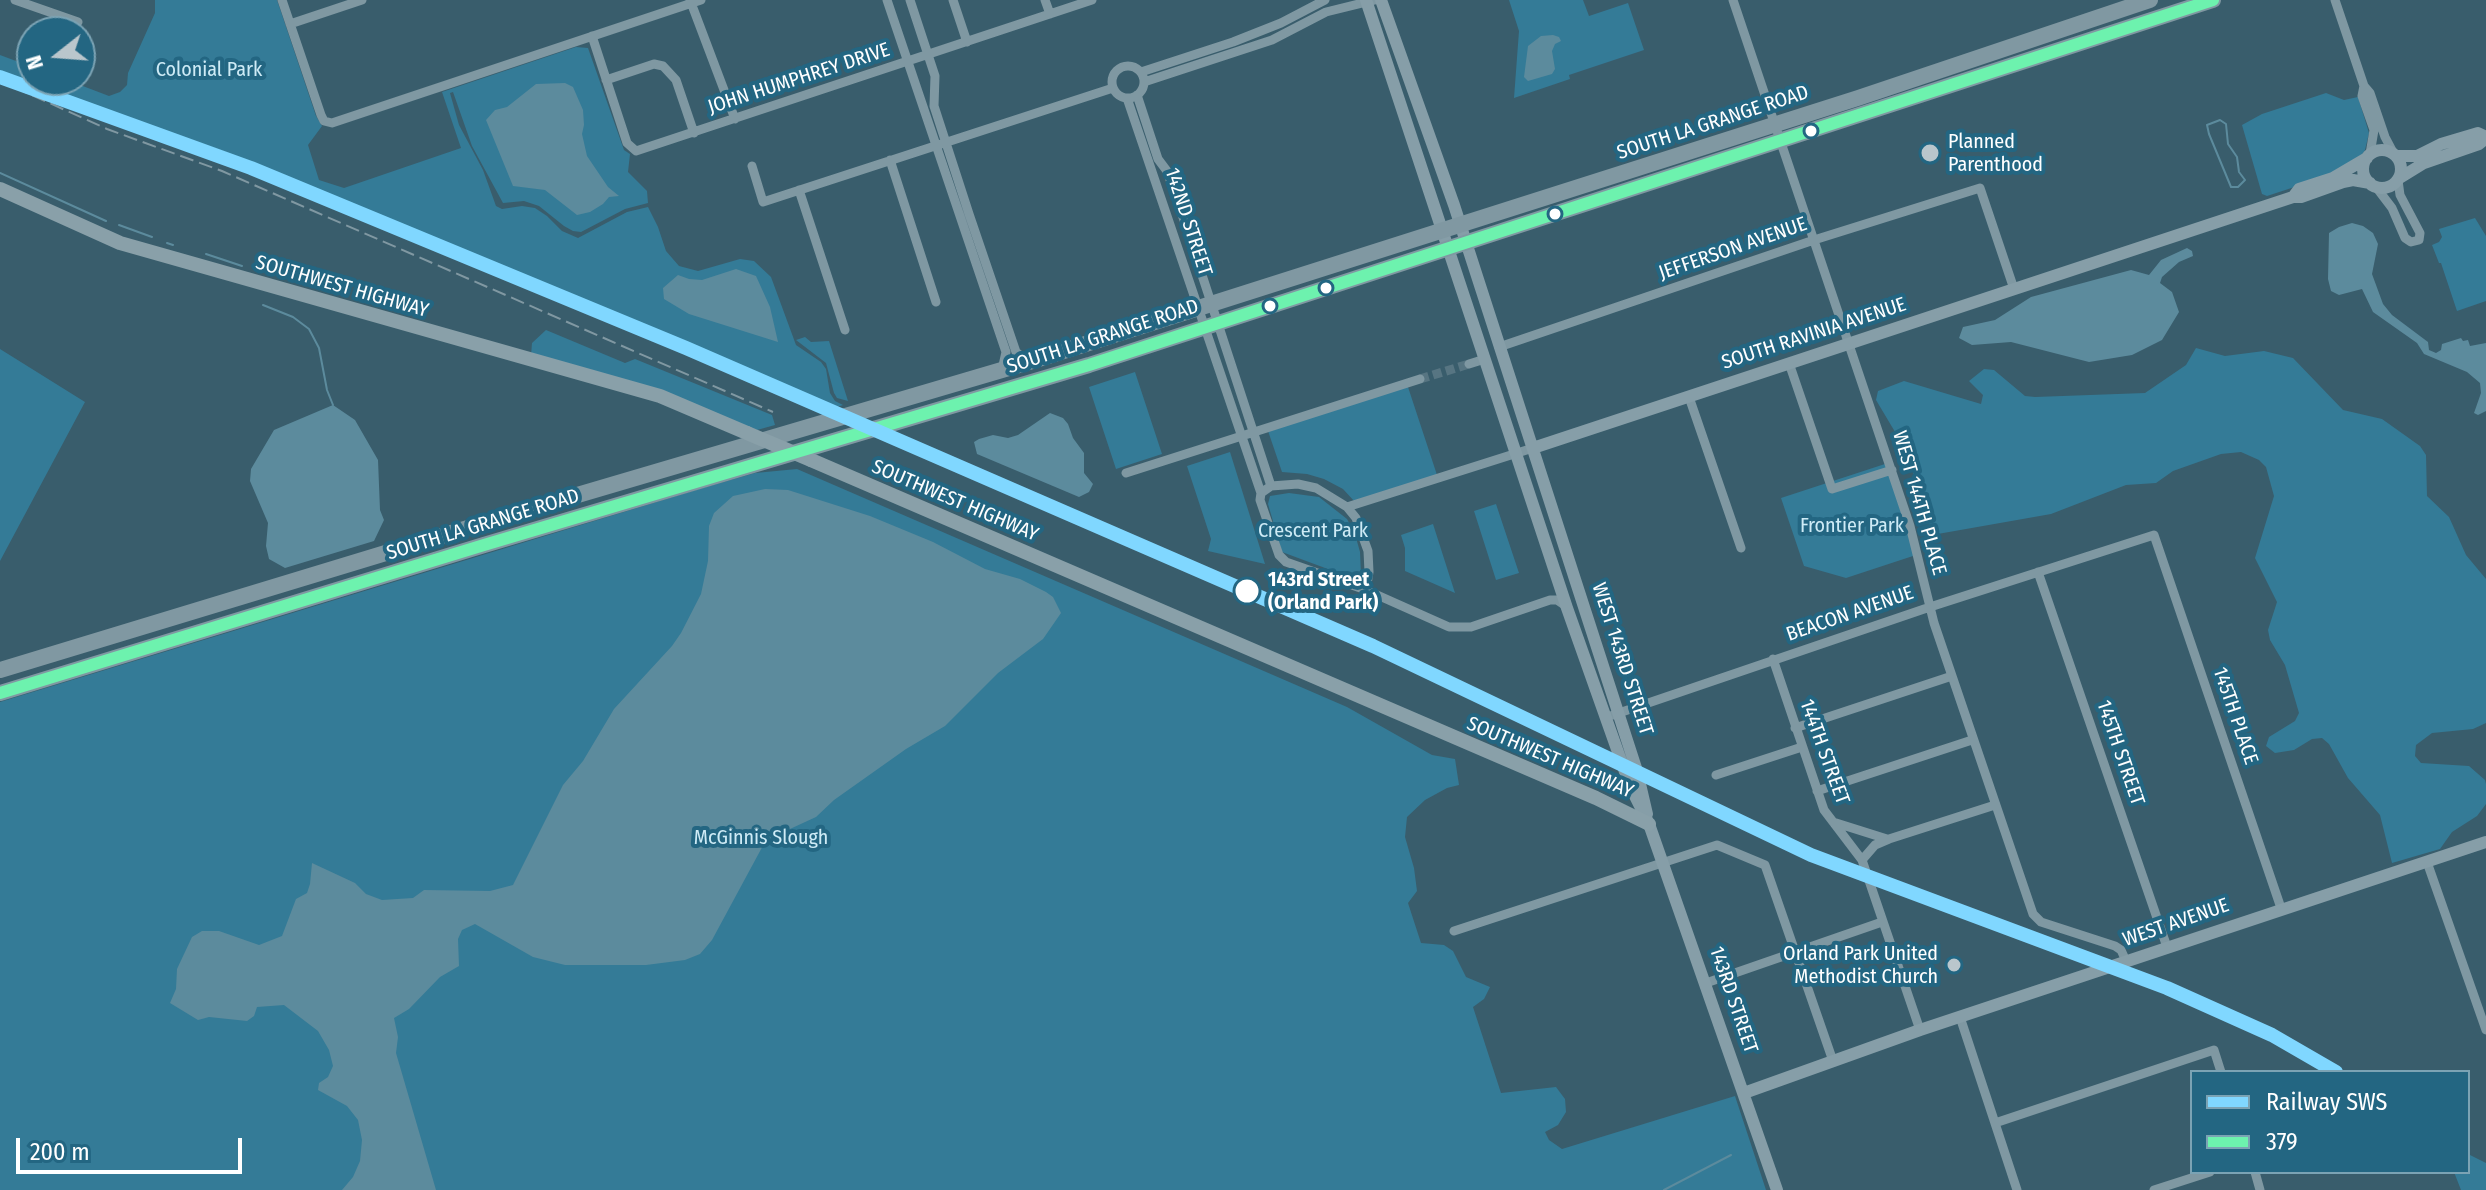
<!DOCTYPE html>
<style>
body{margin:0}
#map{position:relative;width:2486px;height:1190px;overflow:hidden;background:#395d6c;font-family:"Fira Sans Condensed",sans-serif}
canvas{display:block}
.legend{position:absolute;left:2190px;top:1070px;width:280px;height:104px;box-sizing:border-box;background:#236682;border:2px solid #7ba3b4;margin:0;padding:10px 14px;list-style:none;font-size:24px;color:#fff}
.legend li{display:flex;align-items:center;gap:16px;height:40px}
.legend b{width:40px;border:2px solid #7ba3b4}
.north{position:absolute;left:16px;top:16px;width:80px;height:80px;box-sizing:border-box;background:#236682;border:2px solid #7ba3b4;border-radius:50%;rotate:253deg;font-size:22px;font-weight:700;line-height:32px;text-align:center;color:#fff}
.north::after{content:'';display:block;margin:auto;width:28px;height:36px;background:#bac6cc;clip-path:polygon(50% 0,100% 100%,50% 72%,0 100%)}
.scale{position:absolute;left:16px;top:1138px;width:226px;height:36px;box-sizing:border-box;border:4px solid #fff;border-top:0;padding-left:10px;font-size:24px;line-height:28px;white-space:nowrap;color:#fff;-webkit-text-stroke:6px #236682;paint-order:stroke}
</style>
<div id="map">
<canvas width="2486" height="1190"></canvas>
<ul class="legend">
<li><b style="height:10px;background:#80d7ff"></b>Railway SWS</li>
<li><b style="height:10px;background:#6df2ae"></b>379</li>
</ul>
<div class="north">N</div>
<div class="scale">200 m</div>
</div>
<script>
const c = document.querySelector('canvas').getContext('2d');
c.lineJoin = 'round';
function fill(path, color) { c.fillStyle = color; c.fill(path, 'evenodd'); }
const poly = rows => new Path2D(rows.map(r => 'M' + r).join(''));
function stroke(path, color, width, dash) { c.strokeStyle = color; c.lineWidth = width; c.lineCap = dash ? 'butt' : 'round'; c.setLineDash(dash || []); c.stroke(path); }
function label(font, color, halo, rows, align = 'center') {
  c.font = font + ' "Fira Sans Condensed",sans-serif'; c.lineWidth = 8; c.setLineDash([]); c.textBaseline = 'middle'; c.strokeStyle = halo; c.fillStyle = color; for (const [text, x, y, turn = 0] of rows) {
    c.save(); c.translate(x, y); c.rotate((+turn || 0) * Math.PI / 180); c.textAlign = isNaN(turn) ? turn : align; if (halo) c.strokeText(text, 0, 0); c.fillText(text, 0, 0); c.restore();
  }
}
fill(poly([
 [155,0,277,0,316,116,322,126,308,145,319,180,344,188,461,148,442,92,576,47,588,48,624,150,630,154,628,172,647,191,648,203,625,209,581,232,573,231,564,226,539,206,524,201,503,203,472,146,453,92,450,93,459,125,483,170,496,206,502,209,522,206,535,208,547,216,562,231,578,238,627,212,648,207,658,227,666,251,679,266,698,271,740,259,754,261,771,277,796,345,821,362,826,369,830,393,835,401,843,405,837,407,223,151,0,72,0,55,32,67,32,80,67,80,109,96,120,92,127,85,128,73,155,13],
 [1509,0,1583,0,1589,16,1628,3,1644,50,1569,75,1570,79,1514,98,1519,31],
 [2326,93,2344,100,2358,97,2369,133,2365,150,2359,159,2334,174,2267,196,2262,194,2242,125,2262,114],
 [2475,218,2486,236,2486,301,2457,311,2441,263,2439,263,2432,245,2439,242,2442,237,2439,229],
 [546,330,625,363,635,359,772,415,775,425,757,430,531,356,532,343],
 [805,337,811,342,829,341,848,401,837,398,834,393,826,363,796,340],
 [2196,348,2225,356,2264,351,2293,358,2343,410,2382,419,2420,446,2426,455,2427,496,2449,517,2466,555,2486,579,2486,723,2473,729,2432,733,2416,745,2415,756,2421,763,2469,766,2485,780,2486,784,2486,804,2477,816,2452,832,2440,849,2392,863,2380,815,2348,778,2329,744,2322,738,2312,739,2294,750,2275,753,2266,746,2269,737,2295,721,2299,713,2285,665,2270,640,2268,630,2277,602,2255,558,2274,496,2266,467,2259,460,2241,452,2221,454,2173,471,2156,483,2126,485,2051,514,1932,535,1907,452,1876,400,1878,391,1904,381,1981,404,1983,395,1969,381,1984,369,1994,370,2025,396,2035,397,2145,393,2186,365],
 [0,349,85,402,0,561],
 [1135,372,1162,454,1116,469,1089,387],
 [1407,384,1437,475,1355,502,1343,489,1324,479,1307,474,1282,472,1267,428],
 [1230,452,1265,564,1208,551,1211,539,1187,466],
 [1888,463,1916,555,1846,578,1804,566,1781,498],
 [797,469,1347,707,1432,755,1455,759,1459,785,1447,788,1425,800,1407,817,1405,837,1414,868,1417,891,1408,903,1421,943,1444,945,1453,951,1466,977,1490,987,1484,999,1473,1007,1501,1093,1556,1087,1565,1099,1566,1112,1558,1125,1545,1132,1549,1140,1562,1149,1735,1096,1766,1190,0,1190,0,702,696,490,755,473],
 [1289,493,1319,497,1347,519,1355,534,1360,552,1361,574,1352,578,1282,552,1268,504,1270,496],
 [1496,504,1519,573,1496,580,1474,511],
 [1433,524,1455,593,1405,571,1405,548,1401,535],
 [2468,1154,2486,1163,2486,1190,2461,1190,2454,1172,2468,1172]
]), '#347b97');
fill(poly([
 [1553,35,1559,37,1561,41,1555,44,1552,51,1555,69,1552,74,1528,81,1524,77,1528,46,1541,36],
 [565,83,573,87,583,110,584,125,582,134,587,156,608,187,619,196,609,197,603,204,590,212,577,215,545,190,513,186,486,120,495,110,507,107,536,84],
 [2352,223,2363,226,2373,233,2378,244,2372,274,2383,304,2392,315,2428,342,2429,350,2436,353,2441,350,2442,344,2461,338,2463,341,2468,340,2470,346,2486,343,2486,411,2478,415,2474,413,2481,393,2480,383,2467,372,2424,354,2417,343,2373,312,2362,289,2339,295,2331,291,2328,279,2329,233,2339,227],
 [2187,248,2192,251,2193,256,2179,262,2162,277,2160,283,2172,292,2179,312,2162,340,2132,355,2089,362,2011,342,1972,345,1959,338,1963,327,1995,320,2031,297,2131,270,2149,275,2161,260],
 [736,269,756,276,770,307,778,342,689,314,664,299,663,288,678,275,689,279,702,280],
 [333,405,355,420,378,460,380,510,384,520,374,541,285,568,269,559,266,546,268,523,250,481,251,469,274,430],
 [1050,413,1063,418,1068,424,1073,438,1084,453,1084,473,1093,484,1089,492,1079,497,977,454,974,442,979,439,993,435,1008,438,1018,435],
 [765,489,788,490,870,516,933,542,985,569,1020,579,1046,592,1053,597,1061,613,1043,639,998,673,945,726,906,749,834,800,816,817,766,840,712,940,700,954,685,960,646,965,565,965,533,957,475,924,462,930,458,939,459,966,440,977,409,1009,394,1018,398,1037,396,1053,436,1190,342,1190,353,1177,360,1161,362,1140,358,1120,347,1106,318,1090,319,1083,328,1077,333,1066,329,1050,318,1031,284,1005,257,1007,254,1016,247,1021,209,1017,198,1020,170,1003,176,989,177,969,192,937,202,931,219,931,259,945,282,936,296,899,307,893,310,884,312,863,355,883,366,894,382,900,413,898,424,890,490,891,513,885,563,785,583,761,614,709,672,646,681,633,701,594,708,561,709,526,714,513,733,496]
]), '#5c8b9d');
stroke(poly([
 [2220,120,2226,124,2228,144,2237,157,2239,172,2245,180,2238,187,2231,187,2209,134,2207,125,2220,120],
 [0,173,106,221],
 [119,225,152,237],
 [167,243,173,245],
 [206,254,242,266],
 [263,305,293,317,309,329,319,348,327,390,333,405],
 [1664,1190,1731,1155]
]), '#5c8b9d', 2);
stroke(poly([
 [1420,379,1469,364]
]), '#577582', 9, [9, 4.5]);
stroke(poly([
 [15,0,78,22],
 [282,0,321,115,324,121,332,123,701,0],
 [690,0,735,119],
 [887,0,1006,352,1002,370],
 [910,0,935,76,934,106,969,214,1016,352,1028,362],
 [953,0,967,42],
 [1045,0,1050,14],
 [1733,0,1910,526,1934,623,2033,914,2041,922,2115,946,2121,950,2126,961],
 [2335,0,2364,86,2370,93,2385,137,2394,154],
 [290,24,362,0],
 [592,36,627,143,636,151,1092,0],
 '1112 82a16 16 0 1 1 32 0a16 16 0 1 1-32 0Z',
 [1141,72,1233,42,1281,23,1325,0],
 [606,80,654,64,663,66,676,80,694,133],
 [1144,82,1272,40,1326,12,1375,0],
 [2364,86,2362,96,2374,130,2370,154],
 [1137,95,1158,159,1167,171,1185,223,1271,486],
 [1127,98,1261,493],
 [890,160,936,302],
 [752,166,763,202,1113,88],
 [2376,187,2392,208,2405,238,2411,242,2419,240,2420,233,2400,195,2398,180],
 [799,190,845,330],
 [1499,347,1814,240,1980,188,2014,289],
 [1789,363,1832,489,1892,470],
 [1469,364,1485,359],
 [1689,397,1741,548],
 [1126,473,1420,379],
 [1347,507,1533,448],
 [2038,572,2167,947],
 [1366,590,1369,572,1368,551,1356,518,1347,507,1316,488,1298,484,1271,486,1261,493,1260,500,1279,555,1286,562,1366,590,1449,627,1471,627,1550,600,1557,600,1566,606],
 [1773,659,1824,810,1862,860,1920,1030],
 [1613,715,1930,607,2154,535,2281,908],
 [1795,728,1952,676],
 [1716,775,1802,747],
 [1817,791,1972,740],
 [1833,822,1887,839],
 [1862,860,1875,845,1889,839,1995,805],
 [2427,862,2486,1030],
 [1454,931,1717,845,1765,865,1833,1061],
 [1706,983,1882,922],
 [1960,1017,2017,1190],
 [1995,1123,2214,1050,2221,1072],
 [2255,1172,2260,1190],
 [2154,1190,2210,1172]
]), '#7f98a2', 9);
stroke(poly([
 [1366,0,1567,608,1630,786,1649,824,1777,1190],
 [1381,0,1454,205,1637,771,1647,814],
 '2363 169a19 19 0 1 1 38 0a19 19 0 1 1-38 0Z',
 [2396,156,2417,156,2441,144,2478,133,2486,137],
 [2398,179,2424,163,2479,144,2486,138],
 [2293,197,2299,189,2333,178,2367,158],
 [1533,448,2293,197,2301,197,2343,182,2353,180,2370,183],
 [1744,1093,1920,1030,2486,842]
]), '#869ea8', 12);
stroke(poly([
 [0,189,120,243,660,396,747,433],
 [811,460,1596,798,1649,824]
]), '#89a0a9', 14);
stroke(poly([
 [0,670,547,504,1029,362,1858,98,2150,0],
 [0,693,484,545,1089,365,2213,0]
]), '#8098a2', 16);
stroke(poly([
 [14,87,107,129,222,171,773,412]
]), '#8098a2', 2, [14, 6]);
stroke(poly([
 [747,433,811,460]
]), '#89a0a9', 14);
stroke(poly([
 [0,693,484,545,1089,365,2213,0]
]), '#6df2ae', 12);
stroke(poly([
 [0,77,251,168,686,348,1373,646,1811,855,2167,988,2272,1035,2336,1072]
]), '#80d7ff', 14);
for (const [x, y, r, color] of [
 [1811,131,7,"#fff"],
 [1930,153,10,"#bac6cc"],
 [1555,214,7,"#fff"],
 [1326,288,7,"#fff"],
 [1270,306,7,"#fff"],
 [1247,591,13,"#fff"],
 [1954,965,8,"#bac6cc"]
]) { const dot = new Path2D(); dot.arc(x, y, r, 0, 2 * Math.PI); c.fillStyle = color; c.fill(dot); stroke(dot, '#236682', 3); }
label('20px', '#ceebf6', '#236682', [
 ["Colonial Park",209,70],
 ["Frontier Park",1852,526],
 ["Crescent Park",1313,531],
 ["McGinnis Slough",761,838]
]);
label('20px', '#fff', '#236682', [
 ["JOHN HUMPHREY DRIVE",799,79,-18],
 ["SOUTH LA GRANGE ROAD",1713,123,-18],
 ["142ND STREET",1188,222,72],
 ["JEFFERSON AVENUE",1733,249,-19],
 ["SOUTHWEST HIGHWAY",342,287,16],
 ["SOUTH RAVINIA AVENUE",1814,334,-18],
 ["SOUTH LA GRANGE ROAD",1103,337,-18],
 ["SOUTHWEST HIGHWAY",955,501,23],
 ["WEST 144TH PLACE",1919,503,74],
 ["SOUTH LA GRANGE ROAD",483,525,-17],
 ["BEACON AVENUE",1850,614,-19],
 ["WEST 143RD STREET",1622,659,72],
 ["145TH PLACE",2235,716,71],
 ["144TH STREET",1824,752,70],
 ["145TH STREET",2120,753,71],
 ["SOUTHWEST HIGHWAY",1550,758,23],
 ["WEST AVENUE",2176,923,-19],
 ["143RD STREET",1733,1000,71]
]);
label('20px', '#fff', '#236682', [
 ["Planned",1948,142],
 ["Parenthood",1948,165],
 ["Orland Park United",1938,954,"right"],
 ["Methodist Church",1938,977,"right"]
], 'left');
label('bold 20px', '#fff', '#236682', [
 ["143rd Street",1268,580],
 ["(Orland Park)",1268,603]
], 'left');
</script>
